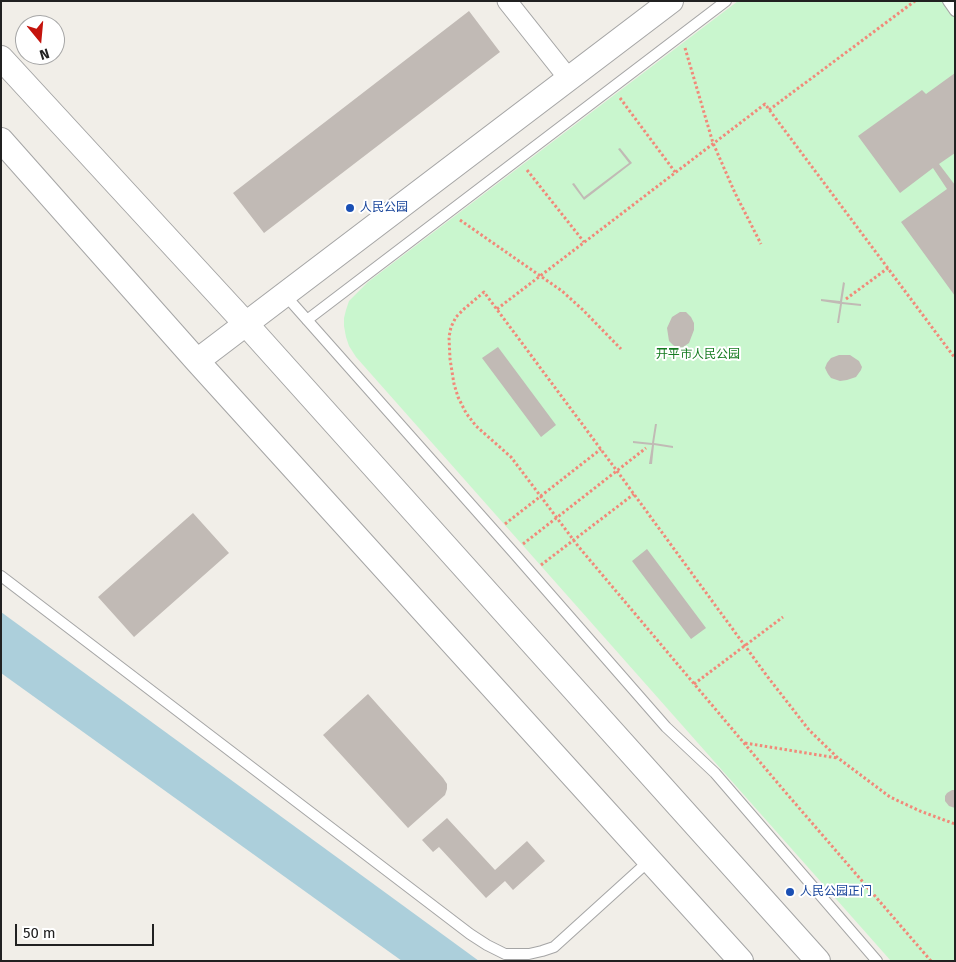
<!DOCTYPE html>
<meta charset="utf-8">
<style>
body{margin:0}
#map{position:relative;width:956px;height:962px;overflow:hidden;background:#f1eee8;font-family:"Fira Sans",sans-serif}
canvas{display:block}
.frame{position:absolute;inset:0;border:2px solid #212121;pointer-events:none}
.north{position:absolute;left:15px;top:15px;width:50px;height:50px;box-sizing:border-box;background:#fff;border:1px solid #a6a6a6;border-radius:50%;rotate:163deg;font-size:14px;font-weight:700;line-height:20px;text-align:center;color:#212121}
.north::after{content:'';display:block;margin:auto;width:18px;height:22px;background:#c4140d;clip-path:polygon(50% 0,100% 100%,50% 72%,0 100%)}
.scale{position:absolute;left:15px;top:924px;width:139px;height:22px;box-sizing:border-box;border:2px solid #212121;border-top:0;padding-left:6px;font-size:15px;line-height:18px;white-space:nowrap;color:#212121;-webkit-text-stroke:4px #fff;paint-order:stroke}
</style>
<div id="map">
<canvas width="956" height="962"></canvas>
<div class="frame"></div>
<div class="north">N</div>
<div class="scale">50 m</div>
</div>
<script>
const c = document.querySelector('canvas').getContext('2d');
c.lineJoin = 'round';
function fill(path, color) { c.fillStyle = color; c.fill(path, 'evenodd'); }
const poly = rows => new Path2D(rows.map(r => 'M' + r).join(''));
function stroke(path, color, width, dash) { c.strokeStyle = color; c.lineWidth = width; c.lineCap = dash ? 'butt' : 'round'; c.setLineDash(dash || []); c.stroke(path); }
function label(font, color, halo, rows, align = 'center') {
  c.font = font + ' "Fira Sans","Noto Sans SC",sans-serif'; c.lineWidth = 4; c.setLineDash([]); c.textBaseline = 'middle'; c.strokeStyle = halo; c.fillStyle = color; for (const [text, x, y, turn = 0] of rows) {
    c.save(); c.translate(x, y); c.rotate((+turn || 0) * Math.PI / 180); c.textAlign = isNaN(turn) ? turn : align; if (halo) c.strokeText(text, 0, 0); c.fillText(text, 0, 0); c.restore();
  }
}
fill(poly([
 [738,1,955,1,955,961,891,961,356,357,349,346,346,337,344,326,344,318,346,310,349,301,368,282]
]), '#c9f6ce');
fill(poly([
 [1,612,479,961,402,961,1,673]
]), '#accfdb');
fill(poly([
 [469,11,500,52,264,233,233,193],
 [955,73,955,153,939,164,955,185,955,296,901,222,947,189,933,168,900,193,858,136,922,90,926,94],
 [620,148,632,163,584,200,572,184,574,183,584,197,629,163,618,149],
 [843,282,845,283,842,302,861,304,861,306,842,304,839,323,837,323,840,304,821,301,821,299,840,301],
 [680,312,686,312,691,317,694,323,694,330,689,343,683,347,678,348,673,345,669,341,667,328,672,317],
 [498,347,556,425,541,437,482,358],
 [839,355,850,355,859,361,862,367,861,370,856,377,847,380,840,381,831,378,828,374,825,368,827,363,831,358],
 [655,424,657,424,654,443,673,446,673,448,654,445,652,464,649,464,652,445,633,443,633,441,652,443],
 [193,513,229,553,134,637,98,597],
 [647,549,706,628,691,639,632,561],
 [368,694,443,778,447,784,447,789,445,795,408,828,323,735],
 [952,790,955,790,955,808,949,806,945,801,945,796,947,793],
 [447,818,495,870,527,841,545,861,513,890,505,881,486,898,439,847,433,852,422,840]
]), '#c1bab5');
const service = poly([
 [948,1,955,11],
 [285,295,513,552,666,727,715,773,877,961],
 [307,320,726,1],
 [1,576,470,934,487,945,505,954,529,954,542,951,554,947,650,860]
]);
const minor = poly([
 [507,1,569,79]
]);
const tertiary = poly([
 [1,58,246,324,818,961],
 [1,140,197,361,741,961],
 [197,361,671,1]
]);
stroke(service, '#a5a5a5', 12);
stroke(minor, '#a5a5a5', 21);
stroke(tertiary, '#a5a5a5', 26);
stroke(poly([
 [685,48,713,143,735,193,761,244],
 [620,98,675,172],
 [769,110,915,1],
 [527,170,584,242],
 [460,220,562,291,583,310,621,349],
 [846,299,888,268],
 [497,309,765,104,955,358],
 [505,524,601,449],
 [523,544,646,448],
 [541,565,634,494],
 [694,684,783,617],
 [745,743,837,758],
 [931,961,781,787,578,546,511,457,476,426,466,413,458,397,454,384,450,359,449,337,451,327,456,317,464,309,484,292,617,471,767,676,809,730,838,758,890,797,920,811,955,824]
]), '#f18979', 3, [2.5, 2.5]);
stroke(service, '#fff', 10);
stroke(minor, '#fff', 19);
stroke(tertiary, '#fff', 24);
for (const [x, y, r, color] of [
 [350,208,5,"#1a4fb4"],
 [790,892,5,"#1a4fb4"]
]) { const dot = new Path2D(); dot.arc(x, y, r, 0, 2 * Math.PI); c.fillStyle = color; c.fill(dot); stroke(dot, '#fff', 2); }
label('12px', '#164399', '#fff', [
 ["人民公园",360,208],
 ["人民公园正门",800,892]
], 'left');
label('12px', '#137a1f', '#fff', [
 ["开平市人民公园",698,355]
]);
</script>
